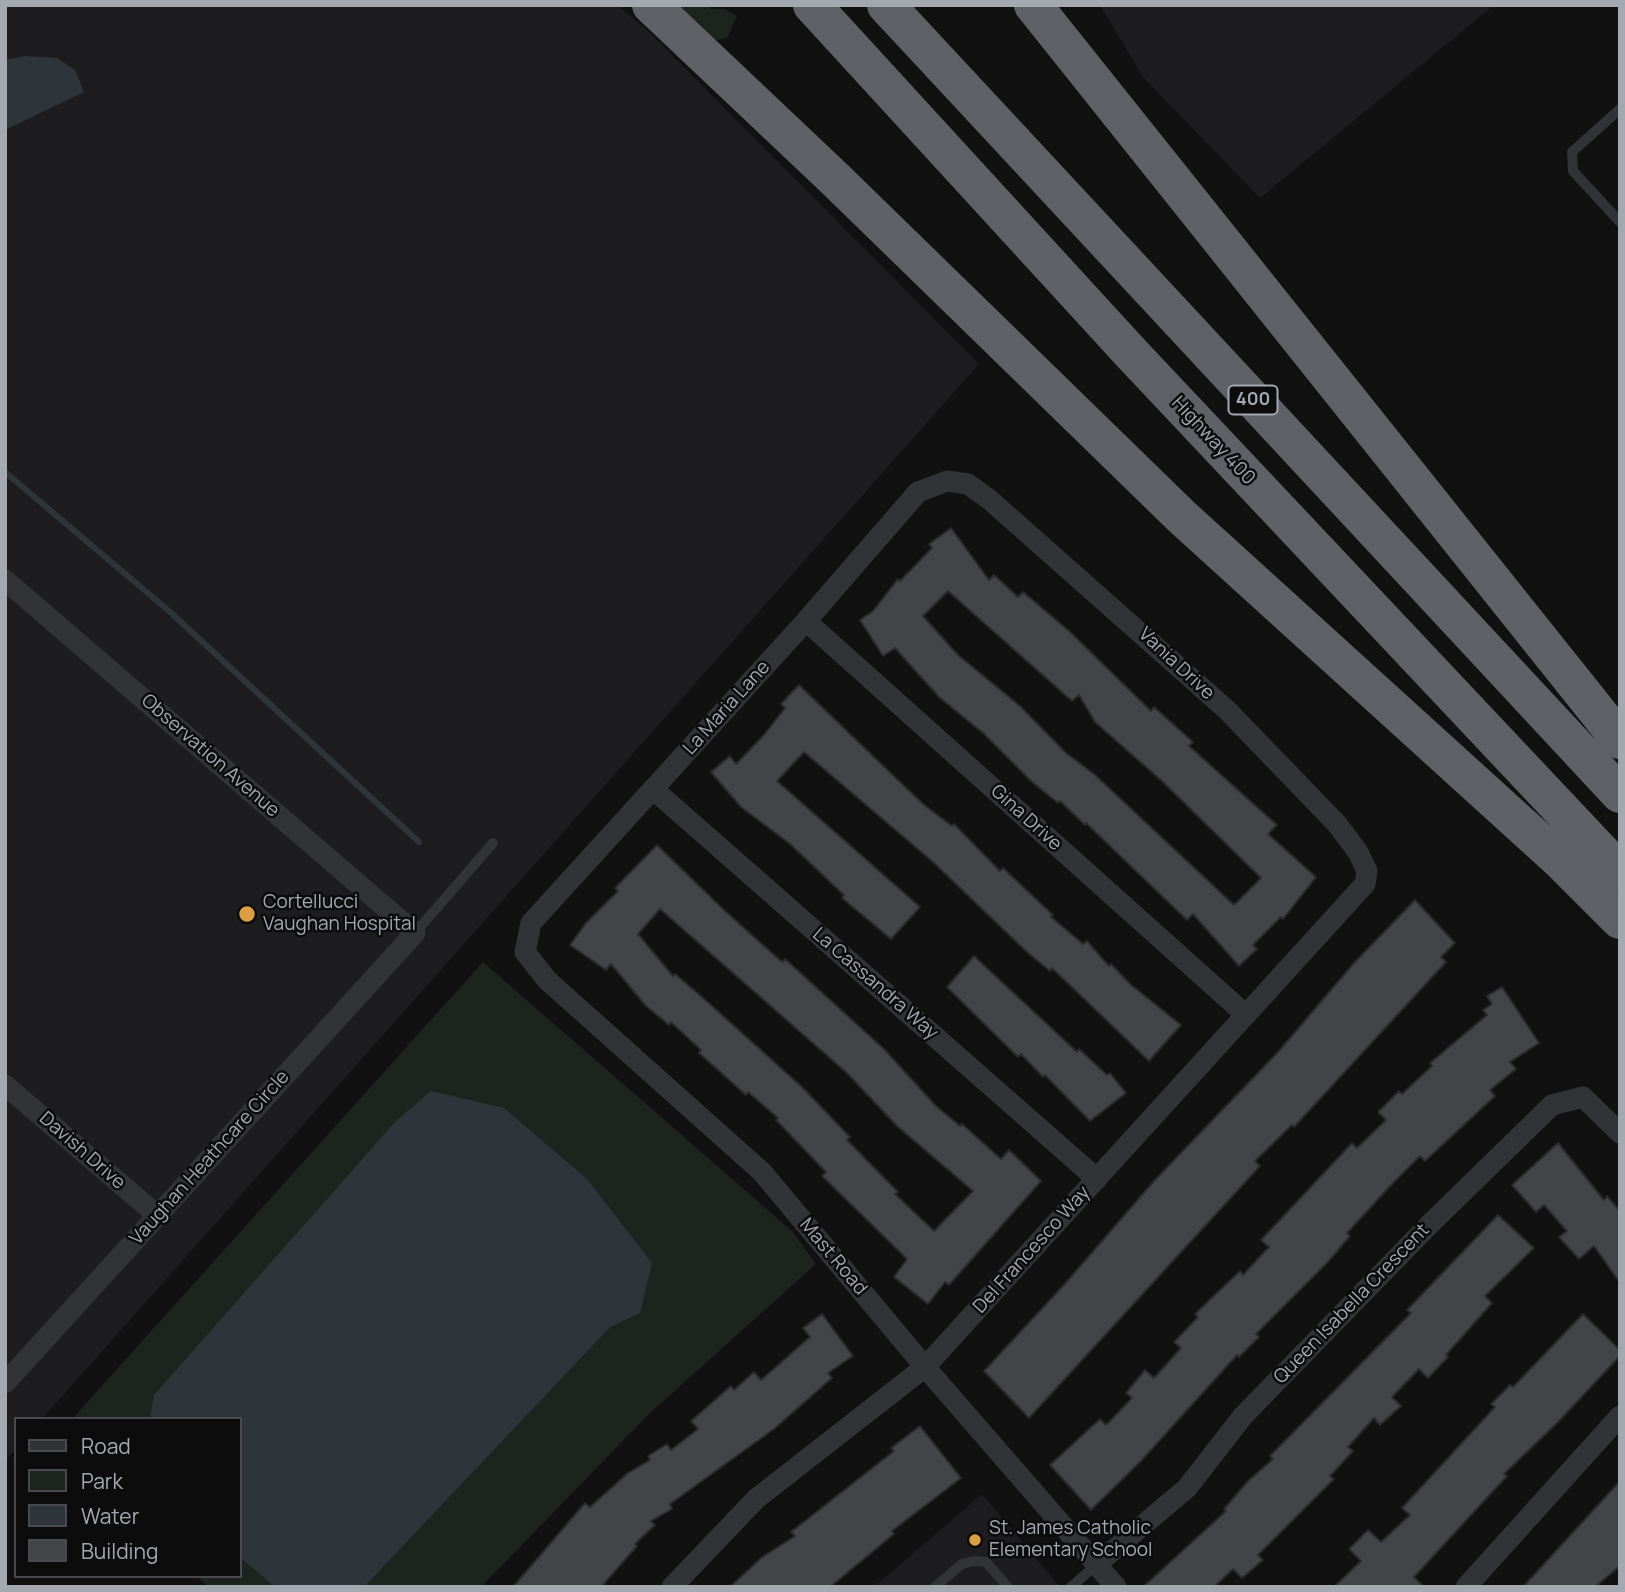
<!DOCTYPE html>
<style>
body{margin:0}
#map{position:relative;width:1625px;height:1592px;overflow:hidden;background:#111112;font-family:Manrope,sans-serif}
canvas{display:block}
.frame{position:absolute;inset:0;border:7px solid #a4a8b1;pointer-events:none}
.legend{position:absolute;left:14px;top:1417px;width:228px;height:161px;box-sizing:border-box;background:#0c0c0d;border:2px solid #494a4f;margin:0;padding:9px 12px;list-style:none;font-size:21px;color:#a4a8b1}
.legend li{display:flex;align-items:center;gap:14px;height:35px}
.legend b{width:35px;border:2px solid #494a4f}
</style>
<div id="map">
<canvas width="1625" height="1592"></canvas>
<div class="frame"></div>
<ul class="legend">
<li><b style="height:9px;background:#323336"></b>Road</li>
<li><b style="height:19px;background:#1d241e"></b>Park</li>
<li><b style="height:19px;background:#2e353a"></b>Water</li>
<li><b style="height:19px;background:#434447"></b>Building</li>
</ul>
</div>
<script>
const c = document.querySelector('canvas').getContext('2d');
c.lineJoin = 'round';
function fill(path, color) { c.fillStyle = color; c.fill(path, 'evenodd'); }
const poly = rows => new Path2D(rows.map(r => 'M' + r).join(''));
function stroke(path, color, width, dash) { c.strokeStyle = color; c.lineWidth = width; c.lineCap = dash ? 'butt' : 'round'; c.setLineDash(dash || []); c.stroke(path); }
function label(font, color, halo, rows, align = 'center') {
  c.font = font + ' Manrope,sans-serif'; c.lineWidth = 5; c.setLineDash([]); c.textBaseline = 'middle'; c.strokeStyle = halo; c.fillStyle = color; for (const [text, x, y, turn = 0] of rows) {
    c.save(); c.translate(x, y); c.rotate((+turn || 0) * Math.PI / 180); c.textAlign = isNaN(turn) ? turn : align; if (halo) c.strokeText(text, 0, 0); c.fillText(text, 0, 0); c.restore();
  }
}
fill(poly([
 [5,5,617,5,645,28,979,364,42,1419,16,1419,16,1449,5,1461],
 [1100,5,1494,5,1260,198,1143,77],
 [982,1494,1060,1587,874,1587]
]), '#1d1d1f');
fill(poly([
 [672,5,707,5,711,9,724,9,737,16,727,38,712,41],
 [483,962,792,1231,816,1264,648,1415,481,1587,208,1587,197,1576,240,1576,240,1419,72,1419]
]), '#1d241e');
fill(poly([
 [25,56,57,58,75,70,84,92,5,130,5,60],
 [431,1091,504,1108,587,1179,652,1263,640,1313,610,1327,364,1587,275,1587,240,1557,240,1419,150,1419,154,1395,396,1121]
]), '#2e353a');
stroke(poly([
 [5,472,169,611,419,842]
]), '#2e353a', 6);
const building = poly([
 [951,528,989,580,994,575,1018,597,1023,592,1068,630,1151,711,1154,707,1193,742,1189,746,1277,825,1268,834,1316,877,1283,919,1281,917,1253,945,1257,949,1239,966,1193,914,1187,920,1086,823,1085,825,1060,801,1058,803,1031,781,983,733,939,697,895,648,883,656,860,620,873,611,898,579,900,581,932,548,929,544,951,528],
 [948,591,1072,701,1079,695,1095,722,1163,782,1261,878,1234,905,1094,774,1066,753,1020,706,958,655,923,616,948,591],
 [799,685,923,804,952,826,954,824,1000,871,1003,868,1053,915,1051,917,1083,944,1087,941,1109,966,1111,964,1130,984,1181,1025,1149,1061,1052,968,1050,971,1027,952,933,862,804,752,777,781,920,907,891,939,842,898,844,895,790,844,741,807,711,772,730,756,736,764,764,735,785,708,781,704,799,685],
 [657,845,725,911,782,962,785,959,884,1049,936,1106,960,1126,962,1124,1001,1159,1009,1150,1041,1181,949,1285,945,1282,928,1304,894,1277,907,1259,822,1176,826,1172,776,1120,778,1118,748,1092,746,1095,699,1053,701,1050,671,1022,669,1025,646,1006,611,964,606,970,570,945,586,923,618,891,615,888,657,845],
 [660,909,847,1073,897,1126,973,1191,934,1231,895,1194,898,1192,847,1140,850,1137,802,1087,702,997,675,974,673,976,638,934,660,909],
 [1415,900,1455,943,1441,957,1446,962,1294,1127,1292,1125,1255,1161,1260,1166,1029,1418,984,1371,1063,1286,1154,1181,1279,1051,1354,963,1415,900],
 [974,956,1077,1052,1079,1049,1107,1075,1110,1073,1126,1093,1090,1121,1045,1075,1043,1077,1021,1054,1018,1057,947,987,974,956],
 [1502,987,1539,1043,1510,1062,1516,1069,1490,1090,1495,1096,1425,1161,1420,1156,1393,1183,1347,1233,1350,1236,1327,1263,1256,1334,1259,1337,1239,1357,1237,1355,1141,1461,1091,1510,1050,1465,1100,1419,1106,1425,1132,1398,1126,1393,1145,1370,1154,1378,1181,1348,1174,1342,1198,1317,1195,1314,1240,1271,1243,1275,1269,1247,1261,1240,1352,1143,1357,1148,1386,1120,1378,1112,1399,1091,1402,1094,1432,1066,1430,1063,1487,1015,1483,1010,1492,1004,1487,996,1502,987],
 [1558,1143,1604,1200,1607,1196,1620,1211,1620,1283,1594,1246,1579,1259,1559,1237,1567,1231,1544,1205,1536,1212,1512,1185,1558,1143],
 [1498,1215,1534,1248,1485,1296,1492,1303,1446,1355,1448,1357,1428,1378,1419,1369,1392,1397,1401,1406,1380,1425,1374,1418,1348,1447,1353,1451,1330,1476,1334,1479,1258,1555,1263,1560,1242,1578,1233,1569,1214,1587,1143,1587,1226,1511,1224,1509,1248,1481,1273,1459,1270,1456,1411,1313,1407,1310,1498,1215],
 [822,1314,853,1356,828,1373,832,1378,774,1429,670,1504,672,1509,651,1521,655,1525,635,1544,637,1546,601,1587,513,1587,585,1503,590,1507,628,1473,650,1460,648,1456,667,1444,671,1450,698,1429,691,1421,731,1386,734,1390,754,1372,761,1380,810,1337,803,1328,822,1314],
 [1583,1314,1620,1350,1620,1356,1558,1422,1504,1474,1507,1476,1414,1577,1424,1587,1334,1587,1361,1561,1349,1549,1368,1530,1381,1542,1410,1515,1402,1508,1495,1407,1491,1404,1510,1385,1513,1387,1583,1314],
 [920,1426,961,1478,892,1531,894,1534,830,1587,730,1587,761,1558,795,1536,791,1532,894,1451,891,1448,920,1426],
 [1620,1481,1620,1566,1595,1587,1523,1587,1620,1481]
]);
fill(building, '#434447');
stroke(building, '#2b2b2d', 2);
stroke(poly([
 [1620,109,1572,152,1573,171,1620,222],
 [415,933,493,843],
 [935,1587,962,1564,974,1561,986,1562,1008,1587],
 [1071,1587,1097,1564]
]), '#323336', 10);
stroke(poly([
 [5,580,415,933,5,1383],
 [806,621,1246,1015],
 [653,789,1097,1179],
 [5,1085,158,1216],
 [1097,1564,1187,1488,1243,1416,1430,1224,1552,1105,1583,1097,1620,1133],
 [672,1587,756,1499,925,1367,1365,884,1367,871,1358,852,1337,824,1227,710,990,500,968,484,947,481,918,492,806,621,531,923,525,952,547,980,762,1172,925,1367,1116,1587],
 [1466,1587,1620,1416]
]), '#323336', 21);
stroke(poly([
 [651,5,836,180,1182,517,1562,862,1620,920],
 [812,5,1131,353,1620,872],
 [886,5,1620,794],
 [1033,5,1620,740]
]), '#5f6167', 38);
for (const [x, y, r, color] of [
 [247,914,9,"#d99f42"],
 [975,1540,7,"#d99f42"]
]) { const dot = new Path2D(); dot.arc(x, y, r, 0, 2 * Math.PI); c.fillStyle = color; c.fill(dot); stroke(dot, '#0c0c0d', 2.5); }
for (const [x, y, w] of [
 [1253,400,49]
]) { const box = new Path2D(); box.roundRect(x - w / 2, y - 14.5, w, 29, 5); c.fillStyle = '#0c0c0d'; c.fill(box); stroke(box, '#a4a8b1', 2); }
label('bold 18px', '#a4a8b1', null, [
 ["400",1253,400]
]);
label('19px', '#a4a8b1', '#0c0c0d', [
 ["Highway 400",1213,441,47],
 ["Vania Drive",1176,664,43],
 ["La Maria Lane",727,708,-48],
 ["Observation Avenue",210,756,41],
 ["Gina Drive",1026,818,42],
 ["La Cassandra Way",875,984,41],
 ["Davish Drive",82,1151,41],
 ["Vaughan Heathcare Circle",210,1158,-48],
 ["Del Francesco Way",1032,1250,-48],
 ["Mast Road",833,1257,50],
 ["Queen Isabella Crescent",1352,1304,-46]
]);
label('19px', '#a4a8b1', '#0c0c0d', [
 ["Cortellucci",263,903],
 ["Vaughan Hospital",263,925],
 ["St. James Catholic",989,1529],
 ["Elementary School",989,1551]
], 'left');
</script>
